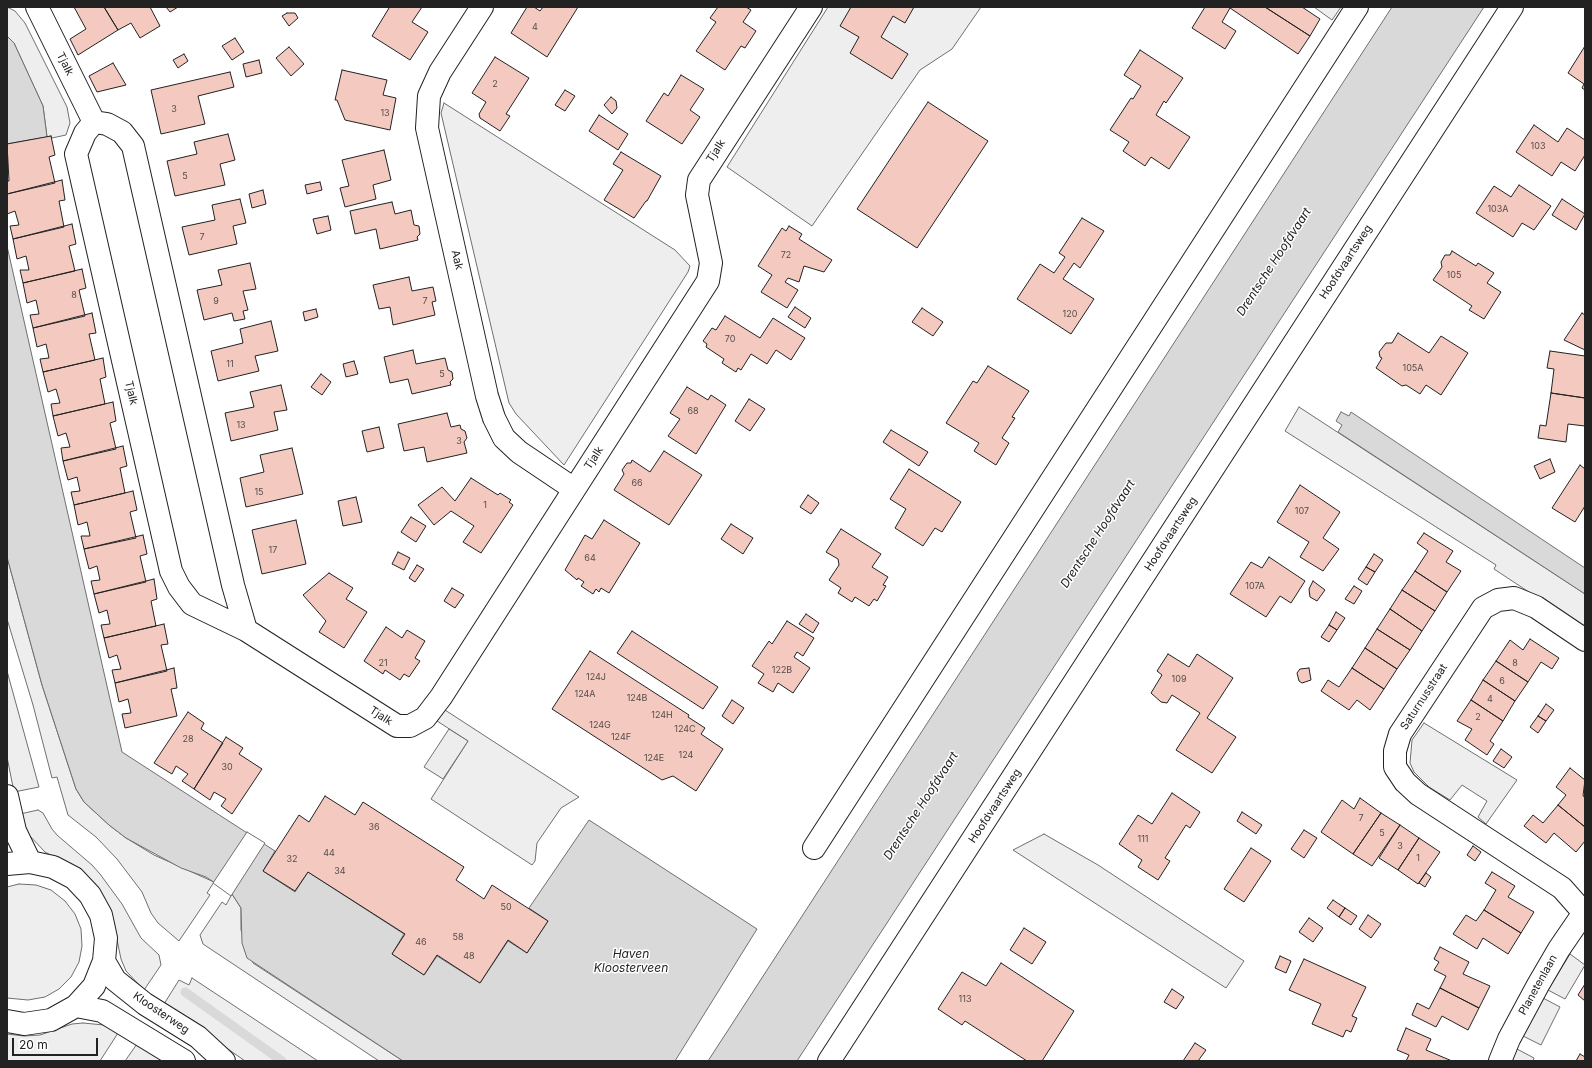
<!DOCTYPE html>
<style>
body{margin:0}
#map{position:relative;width:1592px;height:1068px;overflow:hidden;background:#fff;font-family:Inter,sans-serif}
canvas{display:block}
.frame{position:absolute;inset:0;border:8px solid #222;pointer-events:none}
.scale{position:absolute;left:12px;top:1038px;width:86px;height:18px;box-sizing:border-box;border:2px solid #222;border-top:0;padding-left:5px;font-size:12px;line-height:14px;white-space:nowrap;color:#222;-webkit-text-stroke:3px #fff;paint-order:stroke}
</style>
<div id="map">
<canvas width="1592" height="1068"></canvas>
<div class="frame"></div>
<div class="scale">20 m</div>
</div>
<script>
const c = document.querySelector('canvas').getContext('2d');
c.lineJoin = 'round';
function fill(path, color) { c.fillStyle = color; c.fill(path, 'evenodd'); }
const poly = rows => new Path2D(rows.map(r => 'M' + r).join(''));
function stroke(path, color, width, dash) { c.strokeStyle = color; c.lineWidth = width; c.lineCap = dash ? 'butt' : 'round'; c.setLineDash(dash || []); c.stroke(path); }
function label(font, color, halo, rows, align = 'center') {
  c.font = font + ' Inter,sans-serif'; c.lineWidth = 3; c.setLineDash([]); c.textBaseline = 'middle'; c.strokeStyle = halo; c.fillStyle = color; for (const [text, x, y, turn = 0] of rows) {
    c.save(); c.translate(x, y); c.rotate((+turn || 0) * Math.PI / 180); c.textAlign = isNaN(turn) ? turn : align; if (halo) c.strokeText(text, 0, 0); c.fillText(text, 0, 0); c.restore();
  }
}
const green = poly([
 [7,7,15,11,25,23,67,107,70,123,66,135,52,138,51,136,47,137,43,106,14,43,7,36,7,7],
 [828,7,981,7,952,49,920,70,812,226,727,167,828,7],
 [1314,7,1341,7,1332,20,1314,7],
 [444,103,675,250,690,266,688,272,564,465,516,414,509,403,441,113,444,103],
 [1299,407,1585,594,1585,629,1494,569,1496,565,1285,431,1299,407],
 [7,557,42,685,76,789,84,802,109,825,126,838,154,855,214,882,207,893,210,895,179,941,158,923,151,913,142,892,117,859,96,837,68,815,57,777,52,778,33,705,7,619,7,557],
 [7,671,39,787,14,792,7,757,7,671],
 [445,710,579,797,561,808,537,843,535,861,532,865,431,799,468,741,437,721,445,710],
 [1424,723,1517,780,1486,824,1478,817,1487,801,1462,785,1450,800,1429,787,1414,772,1410,763,1412,740,1424,723],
 [38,810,43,813,52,829,57,835,92,865,100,874,122,904,141,938,159,955,161,965,144,990,126,971,121,959,116,935,56,858,45,852,29,835,20,814,38,810],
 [1044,834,1098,865,1244,961,1226,988,1013,850,1044,834],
 [19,884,36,885,51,890,65,901,75,914,81,929,82,946,79,962,71,977,59,989,45,997,28,1000,7,998,7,887,19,884],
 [232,894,241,908,241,930,253,963,403,1061,379,1061,203,944,200,935,222,902,226,905,232,894],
 [192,978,318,1061,245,1061,164,1004,179,980,189,985,192,978],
 [83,1023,104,1025,118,1033,100,1061,7,1061,7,1034,24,1036,40,1035,72,1024,83,1023],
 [137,1044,164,1061,125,1061,137,1044]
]);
fill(green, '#eee');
stroke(green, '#6f6f6f', 1);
const parking = poly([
 [449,729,468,741,443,779,424,767,449,729],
 [1570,954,1585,965,1565,999,1548,990,1570,954],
 [1543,998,1560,1007,1541,1045,1523,1036,1543,998],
 [1517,1049,1534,1058,1533,1061,1512,1061,1517,1049]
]);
fill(parking, '#ededed');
stroke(parking, '#6f6f6f', 1);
const water = poly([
 [1392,7,1484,7,797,1061,708,1061,1392,7],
 [7,36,14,43,43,106,47,137,7,144,7,36],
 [7,246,122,752,275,851,263,871,295,892,308,872,404,934,392,954,424,975,437,956,480,983,508,941,527,953,548,921,529,908,589,820,757,929,675,1061,403,1061,247,958,242,943,241,908,232,894,206,877,181,868,126,838,109,825,84,802,76,789,42,685,7,557,7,246],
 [1341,412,1349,416,1351,412,1585,568,1585,594,1338,432,1342,425,1336,421,1341,412]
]);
fill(water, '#d9d9d9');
stroke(water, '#6f6f6f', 1);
const pier = poly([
 [247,832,265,843,231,896,213,883,247,832]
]);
fill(pier, '#fff');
stroke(pier, '#6f6f6f', 1);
stroke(poly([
 [185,992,282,1061]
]), '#d9d9d9', 9);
const building = poly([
 [74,7,104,7,118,30,78,55,70,39,86,29,74,7],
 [104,7,150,7,160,26,140,38,131,23,118,30,104,7],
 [166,7,178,7,170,12,166,7],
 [388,7,422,7,412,22,428,32,410,60,372,36,389,8,388,7],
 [527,7,534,7,540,11,543,7,578,7,547,57,511,33,527,7],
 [718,7,746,7,751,10,743,22,756,31,745,48,741,46,725,70,696,51,716,22,710,18,718,7],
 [851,7,914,7,905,23,893,16,881,37,908,54,892,79,850,53,859,37,840,26,851,7],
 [1205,7,1265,7,1310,36,1298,54,1230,8,1222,22,1236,31,1225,49,1192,28,1205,7],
 [1265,7,1302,7,1320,19,1310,36,1265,7],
 [287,13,295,13,298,18,289,26,282,16,287,13],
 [235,38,244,52,232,60,222,46,235,38],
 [1585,46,1585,90,1582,88,1584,84,1568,73,1585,46],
 [289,47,304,64,291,76,276,58,289,47],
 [1140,50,1183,78,1166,103,1164,101,1156,115,1190,137,1169,169,1151,157,1145,166,1123,151,1129,142,1110,130,1131,98,1133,99,1141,86,1124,75,1140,50],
 [184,54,188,61,178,68,173,60,184,54],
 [495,57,529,78,506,114,510,116,500,131,480,118,479,114,486,102,472,93,495,57],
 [259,60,262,73,246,77,243,64,259,60],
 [113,63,126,85,97,92,89,76,113,63],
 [342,70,387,80,383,95,396,98,390,130,345,120,337,100,335,100,342,70],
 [230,72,234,87,198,96,205,124,161,134,151,90,230,72],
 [681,75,704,89,690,110,700,117,682,144,646,121,664,93,668,96,681,75],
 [565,90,575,96,565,111,555,105,565,90],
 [611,97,616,101,617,108,612,114,604,105,611,97],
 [928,102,988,141,917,248,857,209,928,102],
 [599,115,628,134,618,150,589,131,599,115],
 [1534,125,1558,142,1567,128,1585,140,1585,155,1575,171,1561,162,1552,176,1516,152,1534,125],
 [228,134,235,160,220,164,225,185,175,196,167,161,197,154,194,142,228,134],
 [51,136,55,155,49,157,55,183,7,194,7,181,9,181,7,144,51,136],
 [384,150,391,180,373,185,376,199,345,207,340,188,349,186,342,160,384,150],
 [621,152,661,176,647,201,646,201,634,218,604,200,623,170,613,164,621,152],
 [62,180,65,200,59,201,64,227,13,239,10,226,19,225,15,211,7,214,7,194,62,180],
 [320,182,322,190,307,194,305,185,320,182],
 [1519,185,1551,206,1534,230,1522,223,1513,237,1476,213,1494,186,1511,197,1519,185],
 [263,190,266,204,252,208,249,194,263,190],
 [240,199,246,223,233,226,237,244,189,255,182,227,215,220,212,205,240,199],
 [1562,199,1585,214,1576,230,1552,215,1562,199],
 [392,202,395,214,411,210,414,225,419,226,420,234,417,237,418,240,380,249,376,229,355,234,350,211,392,202],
 [328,216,331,230,317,234,313,219,328,216],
 [1082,218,1104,231,1080,268,1074,263,1063,279,1094,299,1071,334,1017,299,1040,264,1054,273,1065,257,1059,253,1082,218],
 [72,224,76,244,69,246,75,271,23,283,20,270,29,270,26,256,17,259,13,239,72,224],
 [789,226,802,234,799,239,832,260,824,272,804,266,799,282,788,278,785,282,798,290,787,308,761,292,772,275,758,266,782,228,786,231,789,226],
 [1452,251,1476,266,1478,263,1494,273,1487,283,1501,292,1484,319,1469,310,1472,306,1433,280,1442,267,1441,262,1445,255,1450,255,1452,251],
 [250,263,256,289,243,291,248,310,243,311,245,319,234,321,232,313,204,320,197,290,222,285,218,270,250,263],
 [82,269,86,288,79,290,85,316,33,328,30,315,39,314,36,300,27,303,23,283,82,269],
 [409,277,412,291,433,287,436,301,432,302,435,315,393,325,390,307,379,309,373,285,409,277],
 [795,307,811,318,805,328,788,317,795,307],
 [922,308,943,322,933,336,912,322,922,308],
 [316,309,318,317,305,321,303,312,316,309],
 [92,313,96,333,89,334,95,360,43,372,40,359,49,358,46,344,37,347,33,328,92,313],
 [1582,313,1585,315,1585,350,1564,340,1582,313],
 [725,316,760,338,773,318,805,338,791,360,776,350,767,364,751,354,741,370,738,368,736,372,722,363,724,359,706,347,707,344,703,341,712,328,716,330,725,316],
 [271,321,278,351,255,356,259,371,218,381,211,351,243,343,240,329,271,321],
 [1398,333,1429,353,1441,336,1468,353,1441,395,1426,385,1420,394,1406,385,1402,386,1376,368,1382,358,1380,357,1379,352,1386,343,1392,343,1398,333],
 [413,350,416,364,445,358,448,370,452,372,453,379,450,382,451,385,412,394,408,379,390,383,384,357,413,350],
 [1550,351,1585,356,1585,398,1551,393,1554,369,1547,368,1550,351],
 [103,358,106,377,100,379,105,404,53,416,51,404,60,403,56,389,48,392,43,372,103,358],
 [354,361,358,374,346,377,343,364,354,361],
 [988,366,1029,391,1012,417,1015,418,1002,438,1009,443,996,465,974,451,979,443,946,423,973,381,977,383,988,366],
 [321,374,331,382,322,395,311,387,321,374],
 [281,385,287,410,274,412,278,430,231,441,225,413,254,407,250,392,281,385],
 [687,387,708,400,711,395,726,405,696,454,668,436,680,419,670,413,687,387],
 [1551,393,1585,398,1585,426,1568,424,1566,442,1538,438,1540,425,1546,426,1551,393],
 [749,399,765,409,750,431,735,421,749,399],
 [113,402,116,421,110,423,116,449,63,461,61,448,70,447,66,433,58,436,53,416,113,402],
 [447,413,451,427,460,425,461,429,465,431,467,438,464,442,467,453,427,462,424,447,404,451,398,424,447,413],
 [379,427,384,448,367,452,362,431,379,427],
 [891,430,928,452,919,466,883,442,891,430],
 [123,446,127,466,120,468,125,493,74,505,71,492,80,491,77,477,68,480,63,461,123,446],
 [292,448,303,494,246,507,240,478,264,472,260,455,292,448],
 [664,451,702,475,669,525,614,490,624,474,622,470,627,463,631,463,632,460,650,472,664,451],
 [1550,459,1555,472,1540,479,1534,466,1550,459],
 [1580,465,1585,469,1585,506,1575,522,1552,508,1580,465],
 [909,469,961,502,942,532,935,528,923,546,895,528,906,509,890,499,909,469],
 [471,478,498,495,500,493,511,500,509,502,513,505,481,553,463,542,474,526,451,511,434,525,418,505,442,487,455,501,471,478],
 [1300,485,1340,512,1323,538,1339,549,1323,571,1300,557,1309,542,1277,522,1300,485],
 [133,491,137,510,130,512,136,538,84,549,81,536,90,536,87,522,78,525,74,505,133,491],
 [808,495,819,503,811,514,800,507,808,495],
 [356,497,362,522,343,526,338,501,356,497],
 [411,517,426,526,416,542,401,532,411,517],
 [296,520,306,564,262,574,252,530,296,520],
 [604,520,640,543,609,593,601,588,599,592,596,589,593,594,581,586,584,582,578,578,577,580,565,570,585,535,592,539,604,520],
 [731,524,753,538,743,554,721,539,731,524],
 [841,529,881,554,872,567,888,577,883,585,886,586,877,601,874,599,869,606,855,597,852,602,838,593,841,588,829,580,839,565,838,559,826,552,841,529],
 [1424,533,1453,551,1446,562,1461,571,1447,592,1415,571,1428,551,1417,543,1424,533],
 [143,535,147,554,140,556,146,582,94,594,91,581,100,580,97,566,89,569,84,549,143,535],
 [398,552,410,558,404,570,392,564,398,552],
 [1374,554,1383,560,1375,572,1366,567,1374,554],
 [1269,557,1305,581,1291,603,1280,596,1266,617,1230,594,1251,562,1262,568,1269,557],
 [417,565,424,569,415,582,409,578,417,565],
 [1366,567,1375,572,1367,585,1358,579,1366,567],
 [1415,571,1447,592,1435,611,1402,590,1415,571],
 [329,573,353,588,346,599,367,612,344,648,319,632,326,621,303,595,329,573],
 [154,579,157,599,151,601,156,626,104,638,101,625,110,624,107,610,99,613,94,594,154,579],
 [1313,581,1325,590,1317,601,1310,597,1309,589,1313,581],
 [1354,586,1362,591,1354,604,1345,599,1354,586],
 [452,588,464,595,455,608,444,601,452,588],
 [1402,590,1435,611,1422,631,1390,609,1402,590],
 [1390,609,1422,631,1410,650,1377,629,1390,609],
 [1336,612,1345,618,1337,630,1329,625,1336,612],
 [806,614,819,623,813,633,799,624,806,614],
 [787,621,814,638,803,656,797,652,794,657,810,668,793,693,778,683,773,692,758,683,764,674,752,666,769,641,772,644,787,621],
 [164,624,168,644,161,645,167,671,115,683,112,670,121,669,117,655,109,658,104,638,164,624],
 [1329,625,1337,630,1329,642,1321,637,1329,625],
 [386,627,402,638,407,630,425,641,415,658,420,661,409,677,404,674,400,680,385,670,383,674,364,661,386,627],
 [1377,629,1410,650,1397,669,1365,648,1377,629],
 [632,631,718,687,703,709,617,653,632,631],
 [1530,639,1559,658,1552,669,1541,662,1528,682,1496,661,1510,640,1523,650,1530,639],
 [1365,648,1397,669,1384,689,1352,668,1365,648],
 [590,651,689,715,688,717,705,728,701,734,723,749,696,791,673,776,662,780,552,709,590,651],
 [1168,654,1189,667,1197,654,1233,678,1207,718,1236,737,1212,773,1176,750,1200,713,1172,695,1167,703,1161,702,1151,693,1162,675,1157,671,1168,654],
 [1496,661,1528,682,1515,701,1483,680,1496,661],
 [174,668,177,688,171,689,177,716,125,728,122,714,131,713,128,699,119,702,115,683,174,668],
 [1309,668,1311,680,1302,683,1299,681,1297,673,1300,669,1309,668],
 [1352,668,1384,689,1370,710,1357,700,1349,710,1321,691,1328,680,1339,687,1352,668],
 [1483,680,1515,701,1503,721,1471,700,1483,680],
 [732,700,744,708,733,724,722,716,732,700],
 [1471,700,1503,721,1490,741,1494,744,1487,755,1465,740,1472,729,1457,721,1471,700],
 [1546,704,1554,710,1546,721,1538,716,1546,704],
 [188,712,204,723,201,729,223,743,194,789,182,781,188,774,176,766,172,774,154,763,188,712],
 [1538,716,1546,721,1538,733,1530,727,1538,716],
 [226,737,243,748,239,754,262,769,232,814,221,806,226,799,214,792,210,800,194,789,226,737],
 [1501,749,1512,757,1504,768,1493,761,1501,749],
 [1570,768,1585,780,1583,796,1585,797,1585,827,1558,805,1566,795,1556,787,1570,768],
 [1172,793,1200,812,1190,828,1186,825,1165,858,1170,861,1158,880,1138,867,1142,860,1119,844,1138,815,1152,824,1172,793],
 [325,796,355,815,363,802,464,867,456,880,484,899,492,885,548,921,527,953,508,940,480,983,437,955,424,975,392,954,405,934,308,872,295,891,263,871,299,815,309,822,325,796],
 [1360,798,1381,813,1353,854,1321,832,1342,800,1354,809,1360,798],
 [1558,805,1585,827,1585,841,1576,852,1554,833,1546,843,1524,826,1533,815,1543,823,1558,805],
 [1242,812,1262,825,1256,834,1237,821,1242,812],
 [1381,813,1400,825,1372,866,1353,854,1381,813],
 [1400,825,1419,838,1398,870,1379,858,1400,825],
 [1304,830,1317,838,1304,858,1291,849,1304,830],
 [1419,838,1440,852,1418,884,1398,870,1419,838],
 [1473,846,1481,852,1475,861,1467,855,1473,846],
 [1251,848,1271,861,1244,902,1224,889,1251,848],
 [1492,872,1515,886,1508,897,1534,912,1521,933,1484,910,1496,890,1485,883,1492,872],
 [1426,873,1431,877,1425,887,1419,883,1426,873],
 [1333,900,1345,908,1339,917,1327,908,1333,900],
 [1345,908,1357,916,1351,925,1339,917,1345,908],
 [1484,910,1521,933,1508,954,1483,938,1477,949,1453,934,1466,915,1476,921,1484,910],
 [1368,915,1381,924,1371,938,1359,929,1368,915],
 [1309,918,1323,928,1313,942,1299,932,1309,918],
 [1024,928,1046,942,1032,964,1010,950,1024,928],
 [1440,947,1469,962,1463,974,1490,986,1479,1008,1440,988,1446,976,1434,970,1439,962,1434,959,1440,947],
 [1280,956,1291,961,1286,973,1275,968,1280,956],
 [1304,959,1366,987,1352,1016,1357,1018,1351,1032,1346,1030,1343,1037,1312,1024,1321,1004,1289,990,1304,959],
 [1001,963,1074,1011,1042,1061,1027,1061,965,1021,962,1025,938,1009,962,972,986,986,1001,963],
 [1585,984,1585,1001,1578,995,1585,984],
 [1440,988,1479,1008,1468,1030,1442,1016,1436,1027,1412,1015,1417,1003,1429,1009,1440,988],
 [1172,989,1184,997,1176,1009,1164,1002,1172,989],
 [1406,1028,1431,1039,1426,1050,1452,1061,1406,1061,1409,1055,1397,1050,1406,1028],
 [1195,1043,1206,1050,1198,1061,1183,1061,1195,1043],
 [1580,1054,1585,1057,1585,1061,1576,1061,1580,1054]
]);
fill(building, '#f3c9c0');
stroke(building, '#222', 1);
const minor = poly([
 [37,7,94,122],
 [482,7,440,72,429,96,427,128,487,396,494,418,504,438,519,452,574,489],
 [94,122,85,133,76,154,171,571,179,587,192,604,246,630,397,726,410,726,425,718,441,697,708,281,711,263,697,195,699,180,811,7],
 [94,122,107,124,122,132,133,146,233,585,246,630],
 [1585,640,1536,607,1514,598,1498,600,1483,608,1400,734,1395,751,1395,767,1405,782,1418,794,1562,888,1585,914],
 [814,848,1357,7],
 [829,1061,1512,7],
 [1500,1061,1509,1039,1538,985,1559,949,1585,911]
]);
const tertiary = poly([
 [7,796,15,831,30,862],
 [7,864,30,862,53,867,74,878,90,895,101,915,106,938,104,961,94,986,76,1006,51,1020,24,1024,7,1021],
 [104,961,115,980,145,1004,198,1037,224,1061],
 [76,1006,102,1011,184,1061]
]);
stroke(minor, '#222', 24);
stroke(tertiary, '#222', 24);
stroke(minor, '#fff', 22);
stroke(tertiary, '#fff', 22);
label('9px', '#564c4a', null, [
 ["4",535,27],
 ["2",495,84],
 ["3",174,109],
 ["13",385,113],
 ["103",1538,146],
 ["5",185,176],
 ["103A",1498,209],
 ["7",202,237],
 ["72",786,255],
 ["105",1454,275],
 ["8",74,295],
 ["9",216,301],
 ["7",425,301],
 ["120",1070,314],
 ["70",730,339],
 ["11",230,364],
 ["105A",1413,368],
 ["5",442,374],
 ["68",693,411],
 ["13",241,425],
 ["3",459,441],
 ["66",637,483],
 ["15",259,492],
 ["1",485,505],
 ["107",1302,511],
 ["17",273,550],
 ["64",590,558],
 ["107A",1255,586],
 ["21",383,663],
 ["8",1515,663],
 ["122B",782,670],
 ["124J",596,677],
 ["109",1179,679],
 ["6",1502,681],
 ["124A",585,694],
 ["124B",637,698],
 ["4",1490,699],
 ["124H",662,715],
 ["2",1478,717],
 ["124G",600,725],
 ["124C",685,729],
 ["124F",621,737],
 ["28",188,739],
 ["124",686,755],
 ["124E",654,758],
 ["30",227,767],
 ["7",1361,818],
 ["36",374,827],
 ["5",1382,833],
 ["111",1143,839],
 ["3",1400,846],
 ["44",329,853],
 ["1",1418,858],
 ["32",292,859],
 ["34",340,871],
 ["50",506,907],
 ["58",458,937],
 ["46",421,942],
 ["48",469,956],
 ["113",965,999]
]);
label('11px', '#222', '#fff', [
 ["Tjalk",65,64,64],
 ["Tjalk",716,151,-57],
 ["Aak",457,260,77],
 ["Hoofdvaartsweg",1346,262,-57],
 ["Tjalk",131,393,77],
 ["Tjalk",594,458,-57],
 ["Hoofdvaartsweg",1171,534,-57],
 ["Saturnusstraat",1424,697,-57],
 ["Tjalk",381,716,33],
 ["Hoofdvaartsweg",995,806,-57],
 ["Planetenlaan",1538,985,-61],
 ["Kloosterweg",161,1013,34]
]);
label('italic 12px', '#222', '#fff', [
 ["Drentsche Hoofdvaart",1274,262,-57],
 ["Drentsche Hoofdvaart",1098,534,-57],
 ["Drentsche Hoofdvaart",921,806,-57],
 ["Haven",631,954],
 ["Kloosterveen",631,968]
]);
</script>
